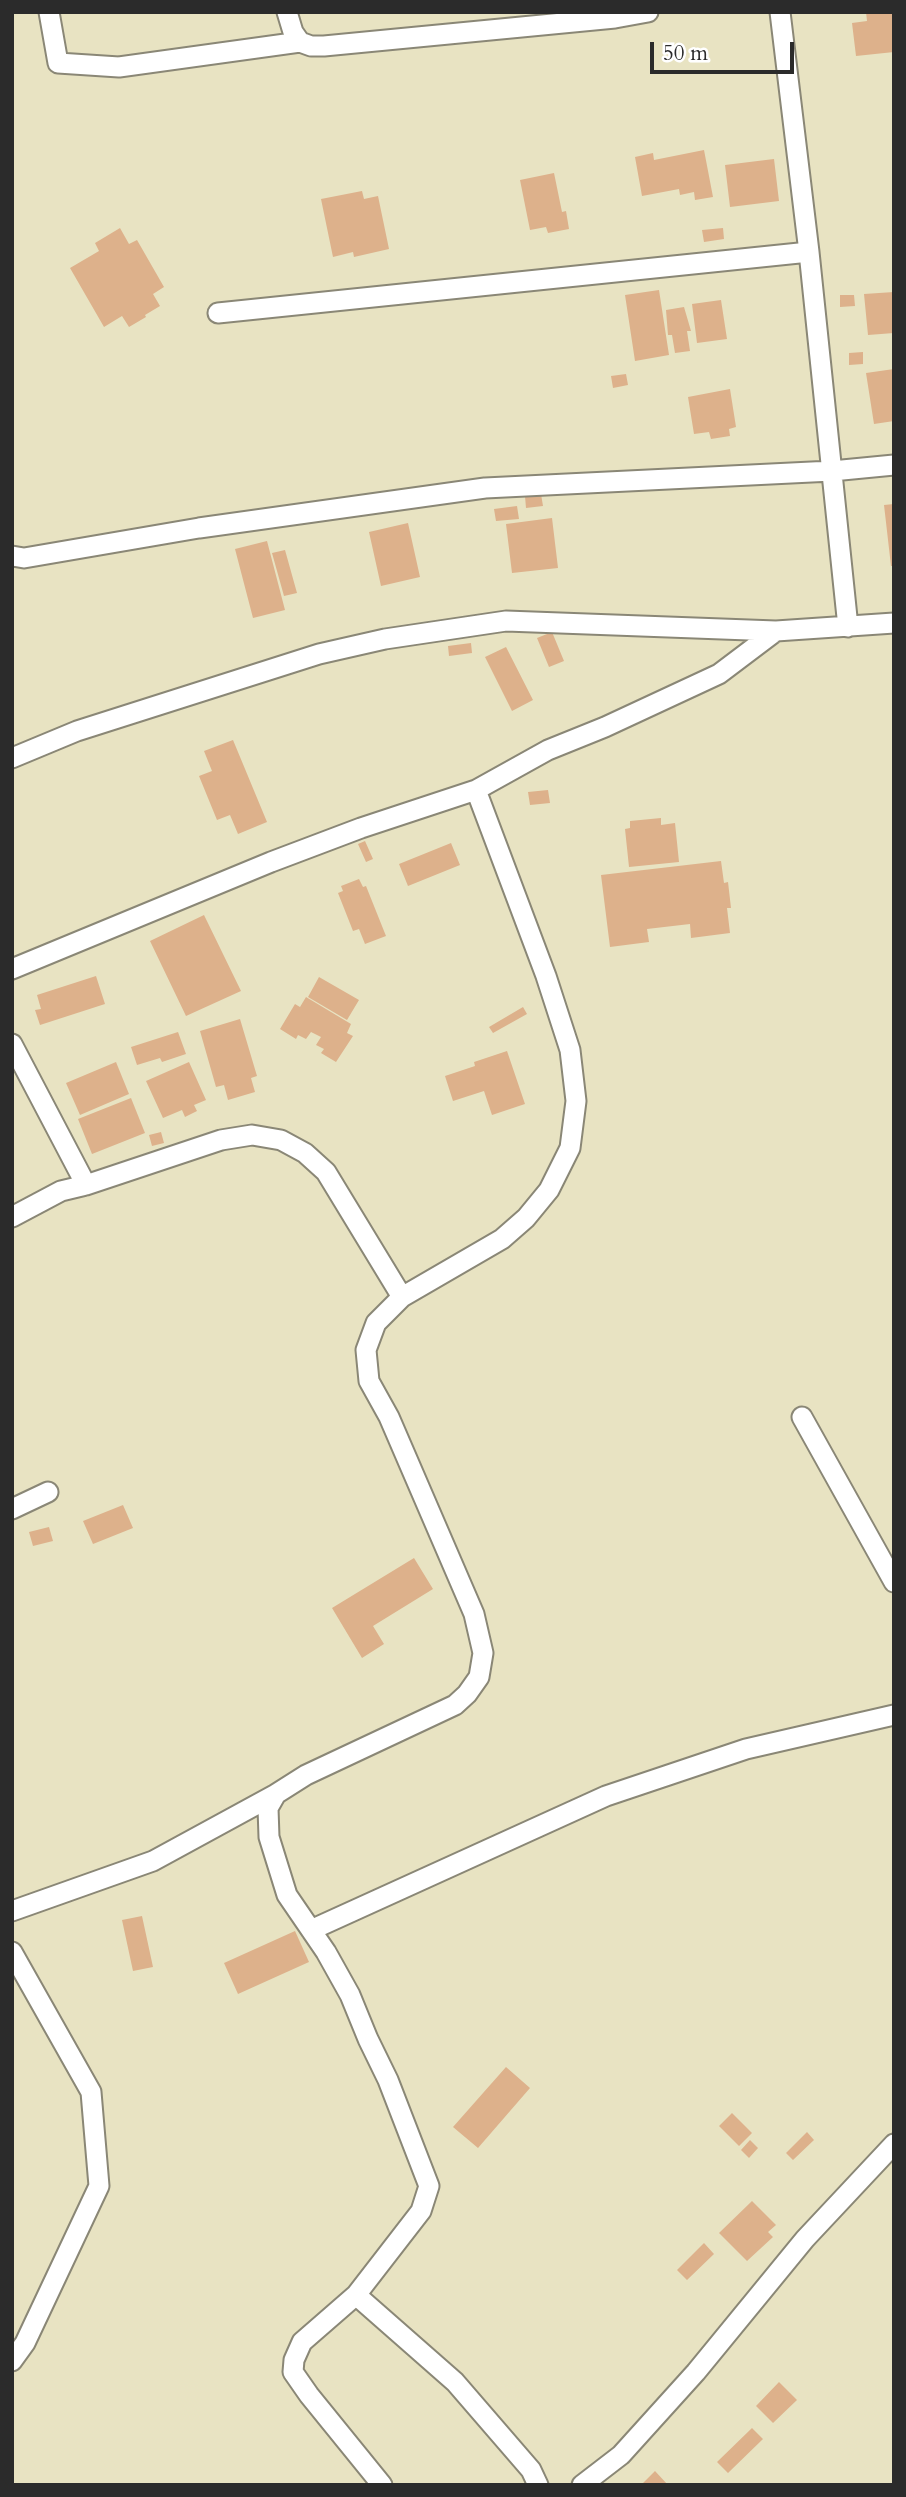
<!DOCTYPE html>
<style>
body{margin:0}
#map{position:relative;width:906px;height:2497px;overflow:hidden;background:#e8e3c2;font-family:Cardo,serif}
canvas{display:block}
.frame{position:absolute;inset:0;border:14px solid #2b2b2b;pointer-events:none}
.scale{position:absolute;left:650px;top:42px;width:144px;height:32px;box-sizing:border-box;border:4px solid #2b2b2b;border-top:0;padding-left:9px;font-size:21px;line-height:24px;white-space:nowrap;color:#2b2b2b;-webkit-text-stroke:5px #fff;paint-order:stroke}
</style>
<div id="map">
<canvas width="906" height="2497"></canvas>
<div class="frame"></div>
<div class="scale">50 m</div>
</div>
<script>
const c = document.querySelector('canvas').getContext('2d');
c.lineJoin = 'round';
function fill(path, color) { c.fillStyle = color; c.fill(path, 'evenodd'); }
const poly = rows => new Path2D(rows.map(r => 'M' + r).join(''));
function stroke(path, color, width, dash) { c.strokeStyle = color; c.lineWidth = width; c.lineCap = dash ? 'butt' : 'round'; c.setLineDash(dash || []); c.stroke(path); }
fill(poly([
 [866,12,891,12,894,17,894,52,856,56,852,23,867,21],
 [704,150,713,197,695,200,694,192,680,195,679,189,642,196,635,157,653,153,654,160],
 [774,159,779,201,730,207,725,165],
 [554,173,562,212,566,211,569,229,548,233,546,227,530,230,520,180],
 [362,191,364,199,378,196,389,249,354,257,353,252,333,257,321,199],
 [120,228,129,244,137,240,164,287,153,294,160,306,145,315,146,317,129,327,122,316,104,327,70,268,99,251,95,243],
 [723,228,724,239,704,242,702,230],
 [659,290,669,355,635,361,625,295],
 [894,292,894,333,868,335,864,294],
 [840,295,854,295,855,306,840,307],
 [721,300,727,339,697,343,692,304],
 [684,307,691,331,687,331,690,351,675,353,672,335,668,335,666,310],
 [863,352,863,364,849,365,849,353],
 [894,369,894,421,874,424,866,373],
 [626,374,628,385,613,388,611,376],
 [730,389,736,427,729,429,730,436,711,439,709,432,694,434,688,397],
 [541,494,543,506,526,508,525,496],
 [894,504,894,566,891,566,884,505],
 [517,506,519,519,496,521,494,509],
 [552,518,558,568,512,573,506,524],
 [408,523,420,577,381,586,369,532],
 [267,541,285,610,253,618,235,549],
 [285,550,297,593,284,596,272,553],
 [552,632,564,661,549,667,537,638],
 [471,643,472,653,449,656,448,646],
 [506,647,533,700,512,711,485,657],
 [233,740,267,822,238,834,230,815,217,820,199,776,212,771,204,751],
 [548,790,550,803,530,805,528,792],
 [661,818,661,825,675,823,679,862,629,867,625,829,630,828,630,821],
 [365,841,373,859,366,862,358,844],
 [451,843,460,865,408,886,399,864],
 [721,861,724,883,728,882,731,908,727,908,730,933,691,938,690,924,647,929,649,942,610,947,601,875],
 [359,879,363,887,366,886,386,936,365,944,359,929,353,931,338,893,343,891,341,886],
 [204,915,241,991,186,1016,150,941],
 [96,976,105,1004,40,1025,35,1010,41,1009,37,995],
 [319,977,359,1000,347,1020,308,997],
 [306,997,351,1024,347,1033,353,1036,336,1062,321,1053,324,1049,316,1045,321,1037,311,1032,306,1039,298,1035,296,1039,280,1029,295,1004,300,1007],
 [523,1007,527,1014,493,1033,489,1027],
 [240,1019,257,1076,251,1078,255,1092,228,1100,224,1085,216,1087,200,1031],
 [178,1032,186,1054,162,1062,160,1058,137,1065,131,1047],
 [507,1051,525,1104,492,1115,484,1091,453,1101,445,1076,475,1066,474,1062],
 [116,1062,129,1094,80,1115,66,1083],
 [189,1062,206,1100,194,1105,197,1111,185,1117,182,1110,163,1118,146,1081],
 [131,1098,145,1133,92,1154,78,1119],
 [161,1132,164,1143,152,1146,149,1135],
 [123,1505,133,1528,93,1544,83,1521],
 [49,1527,53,1541,33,1546,29,1532],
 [414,1558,433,1589,373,1626,384,1644,362,1658,332,1608],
 [142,1916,153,1967,133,1971,122,1920],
 [295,1931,309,1962,238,1994,224,1963],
 [506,2067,530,2088,478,2148,453,2127],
 [732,2113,752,2133,739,2146,719,2126],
 [807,2132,814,2140,793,2160,786,2153],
 [750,2140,758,2148,749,2158,741,2150],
 [752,2201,776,2225,768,2232,773,2237,747,2261,719,2233],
 [704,2243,714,2254,687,2280,677,2270],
 [779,2382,797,2400,773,2423,756,2406],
 [752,2428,763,2439,728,2473,717,2462],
 [655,2471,668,2485,641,2485]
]), '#ddb18b');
const minor = poly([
 [49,12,58,63,119,67,300,42,311,46,324,46,615,18,648,12],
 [287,12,293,32,300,42],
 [780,12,809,252],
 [218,313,809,252,848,627],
 [12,556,24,558,199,528,485,488,832,471,894,465],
 [12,758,77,731,319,654,385,639,506,621,776,631,894,623],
 [12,969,271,862,361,828,476,790,548,750,605,727,719,674,776,631],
 [12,1044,86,1185],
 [12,1217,61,1191,86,1185,221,1140,252,1135,281,1140,305,1153,326,1172,402,1297],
 [802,1417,894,1582],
 [12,1509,48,1492],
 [12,1911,153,1861,276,1794],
 [311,1930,606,1796,746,1749,894,1715],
 [12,1952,91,2092,99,2186,25,2343,12,2361],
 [356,2295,455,2382,531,2470,538,2485],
 [382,2485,309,2395,293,2372,294,2360,302,2342,356,2295,421,2211,429,2186,388,2080,368,2039,350,1995,326,1952,287,1895,269,1837,268,1808,276,1794,306,1775,455,1705,467,1694,479,1677,483,1653,474,1614,389,1417,369,1381,366,1350,376,1323,402,1297,502,1239,526,1218,549,1190,570,1148,576,1101,570,1050,546,976,476,790],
 [582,2485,621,2455,696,2372,805,2239,894,2144]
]);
stroke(minor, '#8a8776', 23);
stroke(minor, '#fff', 19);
</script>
